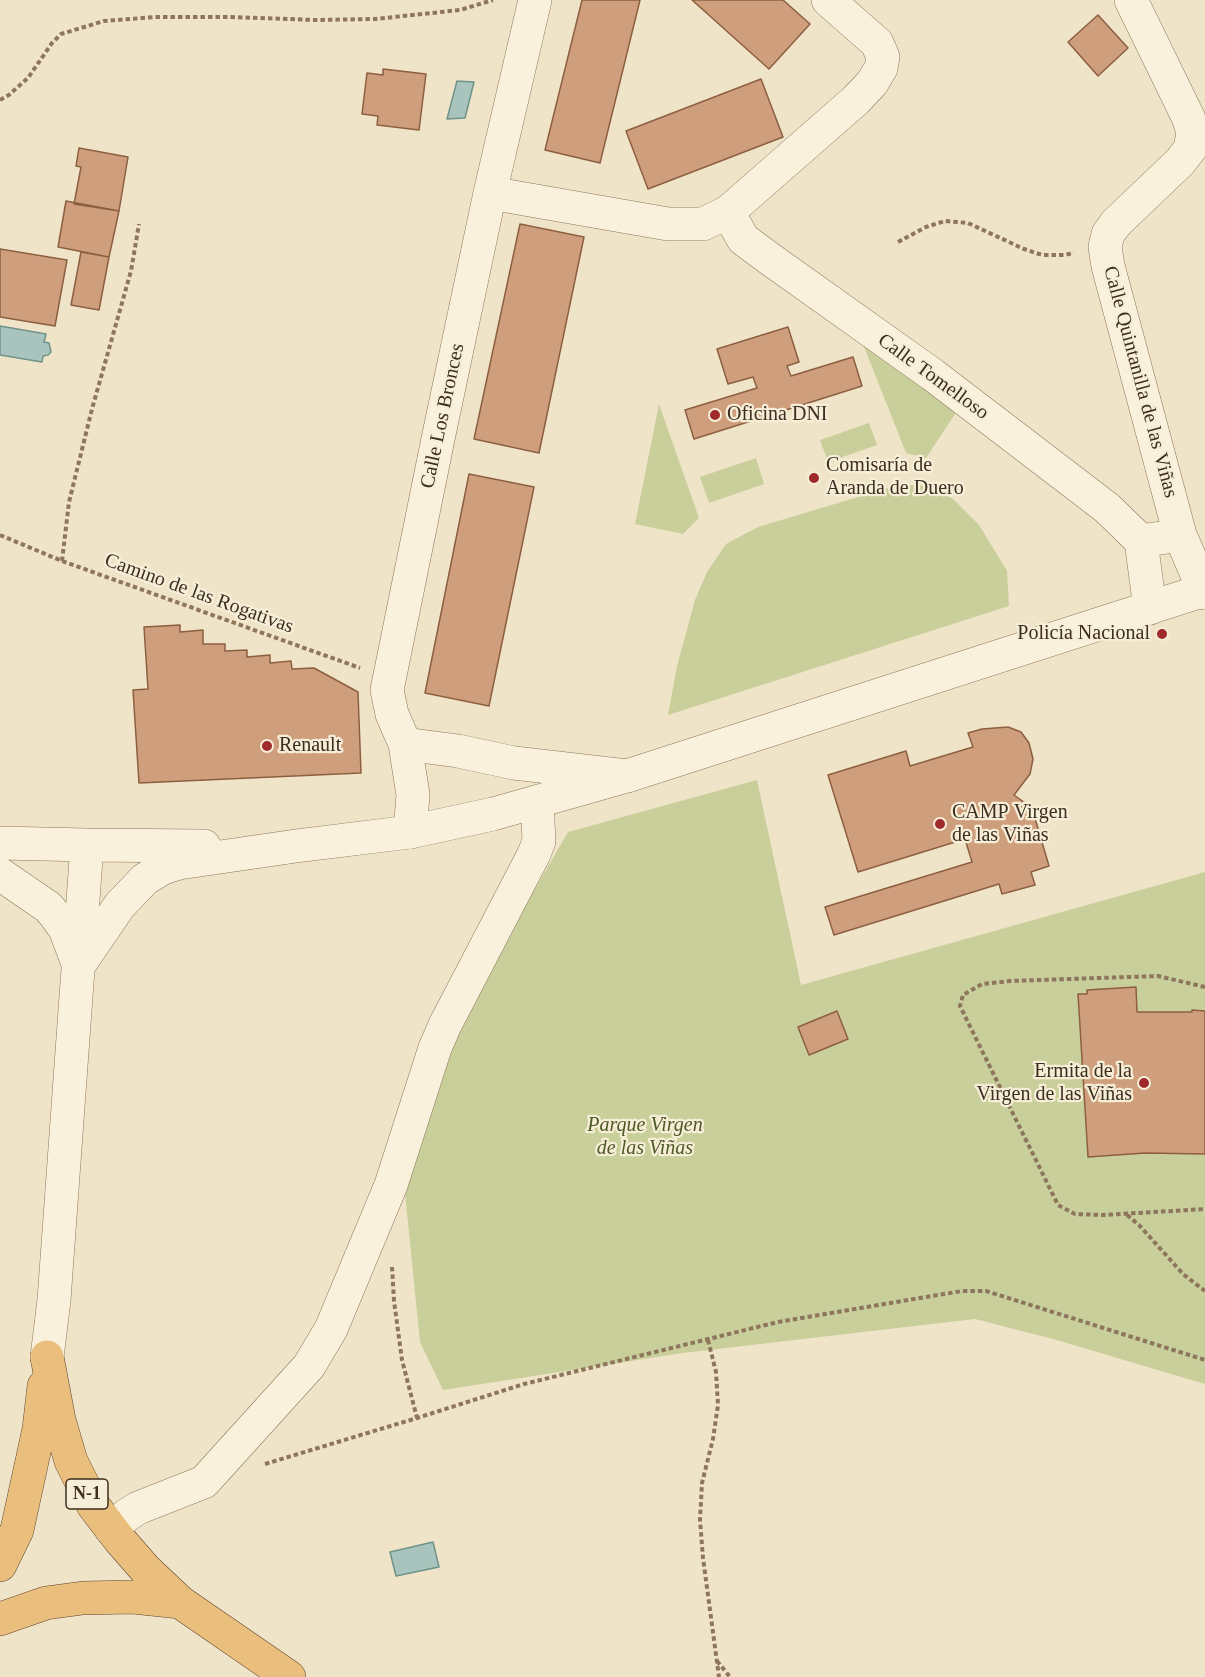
<!DOCTYPE html>
<meta charset="utf-8">
<style>
body{margin:0}
canvas{display:block;background:#f0e4c8}
</style>
<canvas width="1205" height="1677"></canvas>
<script>
const c = document.querySelector('canvas').getContext('2d');
c.lineJoin = 'round';
function fill(path, color) { c.fillStyle = color; c.fill(path, 'evenodd'); }
const poly = rows => new Path2D(rows.map(r => 'M' + r).join(''));
function stroke(path, color, width, dash) { c.strokeStyle = color; c.lineWidth = width; c.lineCap = dash ? 'butt' : 'round'; c.setLineDash(dash || []); c.stroke(path); }
function label(font, color, halo, rows, align = 'center') {
  c.font = font + ' Georgia,serif'; c.lineWidth = 4.5; c.setLineDash([]); c.textBaseline = 'middle'; c.strokeStyle = halo; c.fillStyle = color; for (const [text, x, y, turn = 0] of rows) {
    c.save(); c.translate(x, y); c.rotate((+turn || 0) * Math.PI / 180); c.textAlign = isNaN(turn) ? turn : align; if (halo) c.strokeText(text, 0, 0); c.fillText(text, 0, 0); c.restore();
  }
}
fill(poly([
 [859,334,961,405,926,458,906,453],
 [659,404,699,518,683,534,635,524],
 [869,423,877,445,828,462,820,440],
 [756,458,764,484,709,503,700,477],
 [921,485,952,498,979,525,1007,571,1009,606,668,715,677,666,695,600,707,572,726,544,758,527,895,486],
 [757,780,801,985,1205,872,1205,1384,1053,1339,975,1319,683,1353,443,1390,420,1342,403,1173,449,1037,568,832]
]), '#c9cf9b');
const water = poly([
 [457,81,474,82,465,118,447,119,457,81],
 [0,326,46,334,44,342,49,343,51,352,48,355,43,356,42,362,0,355,0,326],
 [433,1542,439,1567,396,1576,390,1552,433,1542]
]);
fill(water, '#a9c4bc');
stroke(water, '#6f938a', 1.5);
const building = poly([
 [582,0,640,0,600,163,545,150,582,0],
 [692,0,783,0,810,24,769,69,692,0],
 [1098,15,1128,48,1098,76,1068,42,1098,15],
 [383,69,426,74,419,130,377,125,378,116,362,114,367,73,383,75,383,69],
 [761,79,783,137,648,189,626,131,761,79],
 [79,148,128,157,119,211,74,204,81,167,76,166,79,148],
 [66,201,119,211,109,257,58,247,66,201],
 [520,224,584,237,539,453,474,439,520,224],
 [0,249,67,260,55,326,0,317,0,249],
 [81,252,109,257,99,310,71,305,81,252],
 [788,327,799,362,787,366,791,376,853,357,862,386,694,439,685,410,757,388,753,377,728,384,717,349,788,327],
 [469,474,534,487,489,706,425,693,469,474],
 [180,625,180,632,203,630,203,644,225,644,225,651,247,650,247,657,270,655,270,663,291,661,292,669,314,668,358,692,361,773,139,783,133,690,148,689,144,627,180,625],
 [1008,727,1021,732,1029,743,1033,759,1030,774,1014,795,1032,808,1049,866,1031,872,1035,885,1002,894,999,884,834,935,825,907,972,862,965,839,858,872,828,775,906,751,910,766,973,747,968,733,982,729,1008,727],
 [1136,987,1137,1012,1192,1012,1192,1010,1205,1011,1205,1154,1145,1153,1088,1157,1078,994,1087,994,1087,990,1136,987],
 [837,1011,848,1039,809,1055,798,1027,837,1011]
]);
fill(building, '#cf9f7d');
stroke(building, '#8d5f41', 1.5);
const minor = poly([
 [1131,0,1189,119,1193,133,1190,149,1180,162,1116,223,1108,234,1105,247,1108,266,1180,535,1205,593],
 [490,193,668,224,703,224,728,212,856,100,872,83,881,68,883,57,877,43,828,0],
 [728,212,743,239,770,259,933,375,1107,508,1141,541,1180,535],
 [1141,541,1150,608],
 [405,744,458,751,514,763,627,776],
 [410,832,413,795,405,744,392,714,387,690,438,439,490,193,535,0],
 [111,1529,127,1515,138,1508,204,1482,309,1366,331,1329,391,1185,435,1048,445,1025,534,854,539,841,537,802]
]);
const tertiary = poly([
 [0,843,87,845,204,846],
 [0,874,48,907,55,915,65,929,77,961],
 [79,965,120,905,145,879,163,868,179,863,296,846,410,832,493,814,627,776,1205,590],
 [47,1357,54,1300,87,845]
]);
const trunk = poly([
 [47,1357,59,1420,71,1461,93,1505,119,1539,146,1570,180,1602,289,1677],
 [0,1565,17,1530,39,1429,44,1386],
 [0,1619,46,1603,83,1598,133,1597,180,1602]
]);
stroke(minor, '#8d765c', 34);
stroke(tertiary, '#8d765c', 34);
stroke(trunk, '#5b4430', 34);
stroke(poly([
 [0,100,9,95,28,78,52,43,61,34,104,21,155,17,230,17,316,20,375,19,460,10,493,0],
 [898,242,926,227,945,221,968,223,1024,249,1042,255,1064,255,1074,253],
 [0,535,62,561,360,668],
 [62,561,69,502,92,409,131,271,139,224],
 [1205,987,1158,976,1010,981,982,984,963,995,960,1006,1058,1205,1075,1214,1103,1215,1205,1209],
 [1127,1215,1139,1225,1183,1274,1205,1291],
 [392,1267,394,1301,402,1360,417,1418],
 [708,1340,716,1372,718,1405,713,1439,702,1483,700,1520,703,1558,719,1677],
 [265,1464,417,1418,524,1384,778,1322,962,1291,986,1291,1205,1360],
 [717,1661,730,1677]
]), '#8d765c', 4, [4.5, 3]);
stroke(minor, '#faf1dc', 33);
stroke(tertiary, '#faf1dc', 33);
stroke(trunk, '#eabe7c', 33);
for (const [x, y, r, color] of [
 [715,415,6,"#9e2a2b"],
 [814,478,6,"#9e2a2b"],
 [1162,634,6,"#9e2a2b"],
 [267,746,6,"#9e2a2b"],
 [940,824,6,"#9e2a2b"],
 [1144,1083,6,"#9e2a2b"]
]) { const dot = new Path2D(); dot.arc(x, y, r, 0, 2 * Math.PI); c.fillStyle = color; c.fill(dot); stroke(dot, '#f7eed8', 2); }
for (const [x, y, w] of [
 [87,1494,42]
]) { const box = new Path2D(); box.roundRect(x - w / 2, y - 15, w, 30, 4.5); c.fillStyle = '#f7eed8'; c.fill(box); stroke(box, '#3d2e20', 1.5); }
label('bold 18px', '#3d2e20', null, [
 ["N-1",87,1494]
]);
label('20px', '#3d2e20', '#f7eed8', [
 ["Calle Tomelloso",933,377,36],
 ["Calle Quintanilla de las Viñas",1140,382,75],
 ["Calle Los Bronces",443,416,-78],
 ["Camino de las Rogativas",199,594,20]
]);
label('20px', '#3d2e20', '#f7eed8', [
 ["Oficina DNI",727,415],
 ["Comisaría de",826,466],
 ["Aranda de Duero",826,489],
 ["Policía Nacional",1150,634,"right"],
 ["Renault",279,746],
 ["CAMP Virgen",952,813],
 ["de las Viñas",952,836],
 ["Ermita de la",1132,1072,"right"],
 ["Virgen de las Viñas",1132,1095,"right"]
], 'left');
label('italic 20px', '#4d5a26', '#f7eed8', [
 ["Parque Virgen",645,1126],
 ["de las Viñas",645,1149]
]);
</script>
